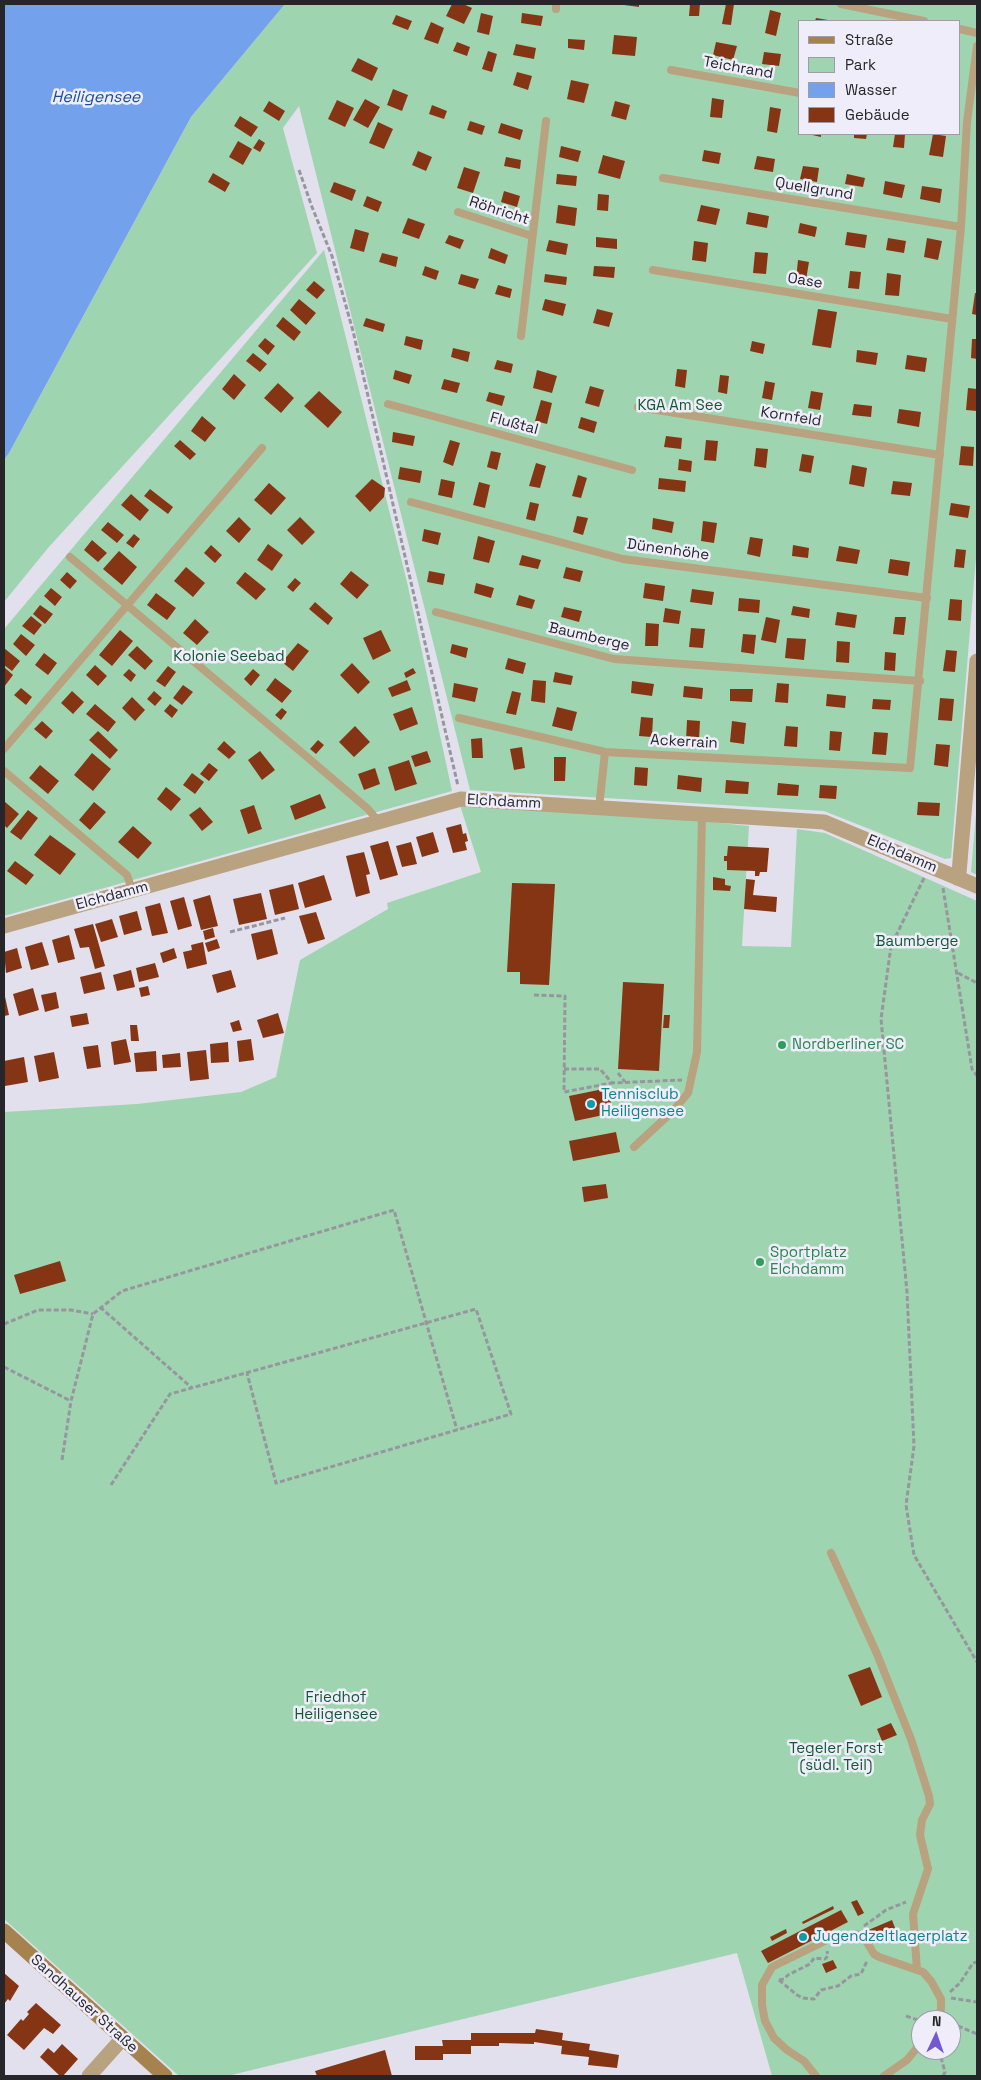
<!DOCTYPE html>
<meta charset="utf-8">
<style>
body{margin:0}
#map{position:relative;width:981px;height:2080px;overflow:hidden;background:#e1e0ec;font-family:"Space Grotesk",sans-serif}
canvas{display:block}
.frame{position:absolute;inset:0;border:5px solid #26262a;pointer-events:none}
.legend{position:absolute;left:798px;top:20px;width:162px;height:115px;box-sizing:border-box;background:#eeedf9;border:1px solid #9e9da6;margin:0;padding:6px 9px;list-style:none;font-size:15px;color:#26262a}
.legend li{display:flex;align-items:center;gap:10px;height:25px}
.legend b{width:25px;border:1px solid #9e9da6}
.north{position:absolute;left:911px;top:2010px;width:50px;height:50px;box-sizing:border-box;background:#eeedf9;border:1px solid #9e9da6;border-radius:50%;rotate:3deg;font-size:14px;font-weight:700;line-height:20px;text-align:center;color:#26262a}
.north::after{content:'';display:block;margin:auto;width:18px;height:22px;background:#7458d2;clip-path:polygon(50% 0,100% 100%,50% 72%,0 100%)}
</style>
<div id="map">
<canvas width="981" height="2080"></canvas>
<div class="frame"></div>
<ul class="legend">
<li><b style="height:6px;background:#a5824e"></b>Straße</li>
<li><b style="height:14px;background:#9ed5b0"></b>Park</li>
<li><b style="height:14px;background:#74a1ec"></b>Wasser</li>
<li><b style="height:14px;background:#863514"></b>Gebäude</li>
</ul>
<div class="north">N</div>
</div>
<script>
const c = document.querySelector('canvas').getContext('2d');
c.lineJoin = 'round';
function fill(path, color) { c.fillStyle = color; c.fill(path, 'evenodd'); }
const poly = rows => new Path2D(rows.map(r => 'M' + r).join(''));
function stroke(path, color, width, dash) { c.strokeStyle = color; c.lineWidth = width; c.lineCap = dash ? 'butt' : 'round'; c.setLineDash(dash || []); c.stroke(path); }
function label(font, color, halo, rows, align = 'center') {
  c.font = font + ' "Space Grotesk",sans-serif'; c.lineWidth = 5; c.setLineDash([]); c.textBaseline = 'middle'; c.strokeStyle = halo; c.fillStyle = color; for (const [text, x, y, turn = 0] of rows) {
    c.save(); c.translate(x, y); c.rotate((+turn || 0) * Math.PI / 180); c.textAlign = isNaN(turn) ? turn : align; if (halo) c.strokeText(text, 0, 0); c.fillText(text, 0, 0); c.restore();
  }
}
fill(poly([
 [285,4,977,4,977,546,951,858,945,859,824,811,470,790,299,106,283,128,317,253,48,548,4,602,4,460,9,453,191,117],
 [800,21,960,21,960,134,800,134],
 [324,250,407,582,452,791,4,916,4,629],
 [977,802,977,875,971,872],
 [460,805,702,821,749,826,742,946,791,947,797,829,825,833,977,901,977,2076,772,2076,737,1953,227,2076,179,2076,4,1919,4,1112,137,1104,241,1092,276,1077,300,960,388,909,387,903,481,872],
 [921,2020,951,2020,951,2050,921,2050]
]), '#9ed5b0');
fill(poly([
 [4,4,285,4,191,117,9,453,4,460]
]), '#74a1ec');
fill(poly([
 [452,4,463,4,472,8,464,24,446,16],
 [617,4,639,4,639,7],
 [690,4,700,4,699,16,689,16],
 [726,4,734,4,731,25,722,24],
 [770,10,781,13,776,36,765,33],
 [481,13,493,16,489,35,477,32],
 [522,13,543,16,541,26,521,23],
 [396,15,412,21,408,30,392,24],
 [816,18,828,20,828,21,815,21],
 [431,22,444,28,438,44,424,39],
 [614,35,637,37,635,56,612,54],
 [568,39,585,40,584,50,568,48],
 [457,42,470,47,467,56,453,51],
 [716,42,737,46,733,60,713,55],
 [516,44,536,48,534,59,513,55],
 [488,51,497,54,492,72,482,69],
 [764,52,781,54,779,66,762,64],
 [358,58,378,68,372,81,351,71],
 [517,72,532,76,528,90,513,85],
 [571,80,589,84,584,103,567,99],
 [393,89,408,95,402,111,387,105],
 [712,98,724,100,722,118,710,117],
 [365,99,380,107,368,128,353,120],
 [337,100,354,108,345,127,328,119],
 [269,101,285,111,279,121,263,111],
 [615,101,630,105,626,120,611,116],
 [432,105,447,111,444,119,429,114],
 [770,107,781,109,777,133,767,131],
 [240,116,258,127,251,137,234,126],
 [470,121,485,126,482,135,467,130],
 [378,122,393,129,384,149,369,143],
 [501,123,523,130,520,140,498,133],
 [808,134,821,134,821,137],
 [854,134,867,134,866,139,854,138],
 [895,134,905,134,904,148,893,147],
 [933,134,946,136,943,157,929,155],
 [259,139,265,143,260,152,253,148],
 [238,141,252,149,243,165,229,157],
 [561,146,581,151,578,162,559,157],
 [704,150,721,153,719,164,702,161],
 [418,151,432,157,426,171,412,165],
 [603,155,625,161,620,179,598,173],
 [757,156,775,159,773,172,754,169],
 [506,157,521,160,520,169,504,166],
 [803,166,819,168,817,182,800,179],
 [464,167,480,172,473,193,457,188],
 [213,173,230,183,225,192,208,182],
 [557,174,577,176,576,186,556,184],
 [847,174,865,178,863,187,845,184],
 [885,181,905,185,902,198,883,194],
 [334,182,356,190,352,201,330,192],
 [922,186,942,189,940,203,920,199],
 [504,191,520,196,517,207,501,202],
 [598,194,609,195,608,211,597,210],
 [367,196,382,202,378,212,363,206],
 [558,205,577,208,575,226,556,223],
 [701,205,720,209,716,225,697,221],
 [748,212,769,216,767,228,746,224],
 [408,218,425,224,419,239,402,233],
 [800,223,817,227,815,237,798,233],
 [355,229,369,233,364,252,350,248],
 [847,232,867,235,865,248,845,245],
 [449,235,464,240,460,249,445,243],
 [596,237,617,239,617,249,596,247],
 [888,238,906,241,904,253,886,250],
 [927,238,942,241,938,260,924,257],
 [549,240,568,244,566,255,546,251],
 [694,241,708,243,706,262,692,260],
 [491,248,508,255,505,264,488,258],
 [755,252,768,253,766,274,753,273],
 [382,253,398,257,396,267,379,262],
 [798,260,809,262,806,280,796,279],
 [425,266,439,271,436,280,422,275],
 [594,266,615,267,614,278,593,276],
 [850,271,861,272,859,289,848,288],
 [887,273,901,275,899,296,885,295],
 [461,274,479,279,475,289,458,284],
 [545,274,567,277,566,285,544,282],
 [314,281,325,290,317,299,306,290],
 [498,285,512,289,510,298,495,294],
 [975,293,977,293,977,315,972,314],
 [299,299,316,313,306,325,290,310],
 [545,299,566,304,563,316,542,310],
 [597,309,613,313,609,327,593,323],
 [818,309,837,312,831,348,812,345],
 [283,317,301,332,294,341,276,326],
 [366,318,385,324,383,332,363,326],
 [406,336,423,340,421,350,404,345],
 [265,338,275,346,268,355,258,346],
 [972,339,977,339,977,359,971,358],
 [752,341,765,344,763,354,750,351],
 [453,348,470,352,468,362,451,357],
 [857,350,878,353,876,365,856,362],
 [253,353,267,364,260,372,246,361],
 [907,355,927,358,925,372,905,369],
 [497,360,513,364,511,373,494,369],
 [677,369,687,370,685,388,675,386],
 [395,370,412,375,409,384,393,379],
 [537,370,557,376,552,393,533,388],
 [234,374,246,385,234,400,222,389],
 [720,375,729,376,727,394,718,392],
 [444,379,460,383,457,393,441,389],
 [765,381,775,383,772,400,762,398],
 [278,383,294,398,281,413,264,398],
 [590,386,604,390,599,407,585,403],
 [968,388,977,389,977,411,966,410],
 [319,391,342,412,328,428,304,406],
 [811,391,823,393,820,410,808,408],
 [489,392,505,396,502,406,486,401],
 [541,400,552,403,547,424,535,421],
 [854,404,872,406,871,417,852,415],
 [899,409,921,412,919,427,897,423],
 [202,416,216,428,205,442,191,431],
 [581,417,597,422,594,433,578,428],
 [393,432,415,436,413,446,392,442],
 [666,436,682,438,681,449,664,447],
 [180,440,196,454,190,460,174,446],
 [450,440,460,443,453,466,443,462],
 [706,440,718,441,716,461,704,460],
 [961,446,974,447,973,466,959,465],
 [756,448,768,449,766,468,754,466],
 [491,451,501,453,497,470,487,467],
 [802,454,814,456,811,473,799,471],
 [679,459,692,461,691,472,678,470],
 [536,463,546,466,540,488,529,486],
 [852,465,867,468,864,487,849,484],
 [400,467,422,471,420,483,398,479],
 [578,475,587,478,581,498,572,496],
 [659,478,686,481,685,492,658,489],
 [372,479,385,488,384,497,370,512,355,496],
 [441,479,455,482,452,498,438,495],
 [893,481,912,483,910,496,891,494],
 [479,482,490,485,485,508,473,505],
 [269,483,286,498,271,515,254,500],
 [150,489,173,507,168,514,144,496],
 [131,494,149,510,140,521,121,505],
 [530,502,539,504,535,521,526,519],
 [951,503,970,506,968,518,949,515],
 [577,516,588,518,583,535,573,532],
 [239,517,251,529,239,543,226,531],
 [300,517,315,532,302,545,287,530],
 [653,518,674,522,672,533,652,529],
 [703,521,717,523,714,543,701,541],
 [108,522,124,535,117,543,101,530],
 [424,529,441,533,438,545,422,541],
 [134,534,140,539,133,548,126,543],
 [478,536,495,541,489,563,473,559],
 [750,537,763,539,760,557,747,554],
 [92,540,107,553,98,562,84,550],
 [268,544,283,555,272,571,257,560],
 [211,545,222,555,215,563,204,553],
 [793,545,809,548,808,558,792,556],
 [839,546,860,550,857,564,836,561],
 [956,549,966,550,964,568,954,567],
 [119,551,137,567,122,585,103,569],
 [522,555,541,560,538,569,519,565],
 [890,559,910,562,908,576,888,573],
 [186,567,205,583,193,597,174,581],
 [566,567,583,571,580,582,563,578],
 [351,571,369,585,357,599,340,584],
 [429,571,445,574,443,585,427,582],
 [67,572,77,581,70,589,60,580],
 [245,572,266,589,256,600,236,583],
 [295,578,301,583,293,592,287,587],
 [476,583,494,588,491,598,474,593],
 [645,583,665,586,663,601,643,598],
 [51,588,62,597,55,606,44,596],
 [692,589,714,592,712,605,690,602],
 [156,593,176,608,167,620,147,605],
 [519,595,535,600,532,609,516,605],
 [739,598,760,600,759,613,738,611],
 [950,599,962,600,961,621,948,620],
 [315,602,333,618,328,625,309,609],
 [40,605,53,614,45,624,33,614],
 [793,606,810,609,809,618,791,615],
 [564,607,582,611,579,622,561,617],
 [665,608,681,611,679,624,663,622],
 [837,612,857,615,855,628,835,625],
 [31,616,42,625,34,635,22,626],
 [766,617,780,620,776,643,761,640],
 [895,617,906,617,904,635,893,634],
 [195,619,209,632,197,645,183,633],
 [646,623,659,624,658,646,645,646],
 [691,628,705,629,703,648,689,647],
 [120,630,133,641,112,666,99,655],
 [381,630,391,651,373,660,363,638],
 [21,634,35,645,26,656,13,644],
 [743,634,756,635,754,654,741,652],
 [787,638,806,639,804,660,785,658],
 [837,641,850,642,849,663,836,662],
 [298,643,309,651,293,671,282,662],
 [452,644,468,648,466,658,450,653],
 [137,646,153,661,145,670,128,655],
 [4,648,20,661,12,671,4,665],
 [946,650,957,651,955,672,943,671],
 [885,652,896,653,895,671,884,670],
 [44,653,57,663,48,675,35,665],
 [508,658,526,663,523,674,505,669],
 [352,663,370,682,358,694,340,675],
 [95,665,107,676,98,686,86,675],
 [168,666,176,672,165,687,156,681],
 [4,667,13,675,4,687],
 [413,668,416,673,406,678,404,673],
 [129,669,136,675,131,682,123,675],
 [253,669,260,675,251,686,244,679],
 [555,672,573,676,571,685,553,682],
 [275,678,292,691,282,703,266,690],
 [407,680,411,690,392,697,388,688],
 [533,680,546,681,545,703,531,701],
 [632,681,654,684,652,696,631,693],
 [454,683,478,688,475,702,452,697],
 [777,683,789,684,788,703,775,702],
 [183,685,193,692,182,705,173,698],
 [684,686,703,688,702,699,683,697],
 [21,688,32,697,26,705,14,695],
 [730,689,753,689,752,702,730,701],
 [72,691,84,702,73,714,61,703],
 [154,691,162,698,155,706,147,699],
 [512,691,521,693,516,715,506,713],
 [827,694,846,696,845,708,826,706],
 [132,697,145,710,135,721,122,708],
 [940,698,954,699,952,721,938,720],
 [873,699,891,700,890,710,872,709],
 [95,704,116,722,108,732,86,714],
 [170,704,178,710,172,718,164,711],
 [412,707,418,724,400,731,393,714],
 [557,707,577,712,572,731,552,726],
 [282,708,287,712,281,720,275,715],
 [641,717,653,718,652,737,639,736],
 [687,720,700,721,699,740,686,740],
 [42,721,53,731,46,739,34,729],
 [732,721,746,723,744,744,730,742],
 [355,726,370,742,354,757,339,742],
 [786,726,798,727,797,747,784,746],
 [98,731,118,750,110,759,89,740],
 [830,731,842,732,840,751,829,750],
 [874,732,888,733,886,755,872,754],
 [482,738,483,758,472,758,471,739],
 [318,740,324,745,316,754,310,749],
 [224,741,236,752,229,759,217,749],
 [936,744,950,745,948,767,934,765],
 [522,747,525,768,514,770,510,749],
 [260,751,275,770,262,780,248,760],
 [427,751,431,762,415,767,411,756],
 [92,753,111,769,93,791,74,775],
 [554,757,566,757,565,781,554,781],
 [409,760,417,784,395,791,388,767],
 [209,763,218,770,209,781,200,774],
 [40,765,59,781,48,794,29,778],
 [635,767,648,768,647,786,634,785],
 [375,768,380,784,364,790,358,774],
 [192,773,204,782,195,794,183,785],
 [678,775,702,778,701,792,677,789],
 [726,780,749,782,748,794,725,793],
 [778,783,799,785,798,796,777,795],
 [820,785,837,786,836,799,819,798],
 [166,787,181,799,171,811,157,799],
 [320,794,326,808,295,820,290,806],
 [4,801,19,814,7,828,4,825],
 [94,802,106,812,90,830,79,820],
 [918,802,940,803,939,816,917,815],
 [254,805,262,829,248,834,240,810],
 [200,807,213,822,202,831,189,815],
 [28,810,38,818,21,840,10,832],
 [461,824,463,834,466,833,468,841,465,842,467,850,453,853,446,828],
 [133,826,152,843,138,859,118,842],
 [433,832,439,852,422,857,416,837],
 [50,835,76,854,60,875,34,855],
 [388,841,398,875,380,880,370,846],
 [411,842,417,864,402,867,396,846],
 [728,846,769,848,767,872,760,872,759,876,755,876,755,871,727,870,727,861,724,861,724,856,727,856],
 [364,852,370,874,366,875,370,893,356,897,346,856],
 [15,861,34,875,26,885,7,871],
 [324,875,332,900,305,908,298,883],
 [713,877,725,879,725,885,731,886,730,891,713,890],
 [746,879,755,880,753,895,777,897,776,912,744,909],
 [512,883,555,884,549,985,520,984,520,972,507,972],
 [293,884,299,909,275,915,269,890],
 [261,893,267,919,239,925,233,899],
 [210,895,218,926,201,930,193,900],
 [184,897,192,926,178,930,170,901],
 [160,903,168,933,152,936,145,907],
 [137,911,142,930,124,935,119,916],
 [316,912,325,939,308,944,299,916],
 [112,919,118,937,101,942,95,924],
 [93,924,105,966,95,969,89,947,80,948,74,929],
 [213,928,215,937,205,940,203,931],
 [272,929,278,954,257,960,251,934],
 [69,935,75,959,58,963,52,940],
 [217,939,220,948,208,952,205,943],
 [42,942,49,965,31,970,25,947],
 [203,942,207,964,187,969,183,952,192,950,191,945],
 [17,948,22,968,6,973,4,952],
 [174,948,177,958,163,963,160,953],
 [155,963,159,977,139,982,136,968],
 [131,970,135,987,117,991,113,975],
 [231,970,236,987,217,993,212,975],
 [101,972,105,989,84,994,80,977],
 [623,982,664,984,659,1071,618,1069],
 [148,986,150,995,141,997,139,988],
 [33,988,39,1010,19,1016,13,994],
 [4,992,9,1015,4,1016],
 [56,992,59,1008,45,1012,41,995],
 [87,1013,89,1024,72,1027,70,1016],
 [278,1013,284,1033,263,1038,257,1020],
 [664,1015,670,1015,669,1028,663,1028],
 [239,1020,242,1030,233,1032,230,1023],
 [130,1025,137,1025,139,1041,131,1041],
 [126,1039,131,1062,114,1065,111,1042],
 [251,1039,254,1060,239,1062,237,1041],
 [228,1042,229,1062,211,1063,210,1044],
 [98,1045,101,1067,87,1069,83,1047],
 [206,1050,209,1079,190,1081,187,1052],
 [156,1051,157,1071,136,1072,134,1053],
 [54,1052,59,1078,39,1082,34,1056],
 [180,1053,181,1067,163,1068,162,1055],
 [24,1057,28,1082,5,1086,4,1061],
 [608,1088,613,1113,575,1121,569,1096],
 [616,1132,620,1152,573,1161,569,1141],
 [606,1184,608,1198,584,1202,582,1187],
 [60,1261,66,1281,20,1294,14,1275],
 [870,1667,882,1697,861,1706,848,1675],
 [891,1723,897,1735,882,1741,877,1729],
 [857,1900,864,1913,858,1916,851,1902],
 [833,1906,834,1909,803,1924,802,1922],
 [841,1910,848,1922,768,1963,761,1951],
 [892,1920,897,1933,872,1944,866,1931],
 [786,1929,787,1933,772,1941,770,1937],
 [833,1960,837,1968,826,1973,822,1964],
 [4,1973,19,1986,10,2001,8,1999,4,2004],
 [36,2003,61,2025,53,2034,44,2028,24,2050,7,2035,21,2019,23,2021,29,2014,27,2012],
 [536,2029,563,2033,562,2040,590,2044,589,2050,619,2055,617,2068,588,2065,589,2057,561,2054,562,2046,534,2042,534,2044,499,2043,499,2046,471,2046,471,2054,443,2054,443,2060,415,2060,415,2046,443,2046,442,2040,471,2040,471,2033,535,2033],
 [62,2044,78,2059,63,2076,60,2076,40,2057,48,2048,54,2053],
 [385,2050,392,2076,317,2076,315,2071]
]), '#863514');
stroke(poly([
 [299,170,312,207,332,256,353,331,458,786],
 [924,878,891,946,881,1019,907,1292,914,1446,906,1505,914,1555,977,1662],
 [943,888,972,1069,977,1076],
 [230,932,285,918],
 [958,973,977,983],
 [534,995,565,996,564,1092,612,1083],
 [564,1069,600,1069,612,1083,682,1080],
 [618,1073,625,1082],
 [100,1307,192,1388],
 [4,1324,38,1310,71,1310,93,1314],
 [4,1367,71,1401],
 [62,1460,71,1401,93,1314,122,1291,394,1210,457,1430],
 [111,1485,170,1394,476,1309,511,1414,276,1483,247,1373],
 [864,1926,886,1910,906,1902],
 [779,1980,797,1995,803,1998,814,1999,821,1990,838,1986,851,1976,861,1974,867,1961],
 [779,1980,784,1979,788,1975,810,1964,814,1958,825,1959,828,1956,827,1951],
 [950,1992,960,1983,973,1963,977,1962],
 [951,1998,977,2002],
 [906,2016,921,2021],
 [951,2023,977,2034],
 [939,2050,945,2072,943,2076]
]), '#97969f', 3, [5, 2.5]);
stroke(poly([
 [556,4,556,9],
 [841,4,924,21],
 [960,29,977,33],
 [671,70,800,93],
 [663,178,961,227],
 [458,212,532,236],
 [653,270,952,319],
 [521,336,546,121],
 [388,404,632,470],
 [638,407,940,455],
 [411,502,623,559,927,598],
 [70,557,300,751,368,809,379,822],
 [436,612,614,659,920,681],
 [459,718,605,752,910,768,961,227,967,122,977,46],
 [4,749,262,448],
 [4,771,127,875,132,890],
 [599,808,605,752],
 [634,1147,673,1111,688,1093,697,1052,702,815],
 [831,1553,877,1654,911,1739,929,1796,930,1804,922,1820,920,1835,928,1869,913,1914,917,1970,923,1972,931,1981,941,1999,941,2009,937,2020],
 [816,2076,804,2061,787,2050,774,2038,765,2021,762,2005,762,1985,772,1967,829,1939,845,1939,857,1934,863,1936,874,1954,879,1957,917,1970],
 [884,2076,907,2060,921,2043]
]), '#b9a280', 8);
stroke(poly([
 [957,878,959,873,977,661],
 [4,926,461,799,824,822,977,886],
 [89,2076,122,2039]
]), '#b9a280', 15);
stroke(poly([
 [4,1931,165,2076]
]), '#a5824e', 15);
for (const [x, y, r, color] of [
 [782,1045,5,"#2e9e5b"],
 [591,1104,5,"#0f9aa8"],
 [760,1262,5,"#2e9e5b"],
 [803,1937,5,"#0f9aa8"]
]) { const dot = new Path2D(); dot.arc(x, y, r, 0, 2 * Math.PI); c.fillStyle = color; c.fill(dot); stroke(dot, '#eeedf9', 2); }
label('15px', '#26262a', '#eeedf9', [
 ["Teichrand",738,68,10],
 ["Quellgrund",814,189,9],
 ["Röhricht",499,211,18],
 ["Oase",805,281,9],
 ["Kornfeld",791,417,9],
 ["Flußtal",514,424,15],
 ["Dünenhöhe",668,550,8],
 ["Baumberge",589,637,13],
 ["Ackerrain",684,742,3],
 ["Elchdamm",504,802,3],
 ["Elchdamm",902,854,23],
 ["Elchdamm",112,896,-15],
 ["Sandhauser Straße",84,2004,42]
]);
label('15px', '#125733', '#eeedf9', [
 ["KGA Am See",680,406],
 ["Kolonie Seebad",229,657],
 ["Baumberge",917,942],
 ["Friedhof",336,1698],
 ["Heiligensee",336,1715],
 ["Tegeler Forst",836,1749],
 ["(südl. Teil)",836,1766]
]);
label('15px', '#27864d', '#eeedf9', [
 ["Nordberliner SC",792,1045],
 ["Sportplatz",770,1253],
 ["Elchdamm",770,1270]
], 'left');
label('15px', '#0d838f', '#eeedf9', [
 ["Tennisclub",601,1095],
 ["Heiligensee",601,1112],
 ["Jugendzeltlagerplatz",813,1937]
], 'left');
label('italic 16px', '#184ca2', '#eeedf9', [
 ["Heiligensee",96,98]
]);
</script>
